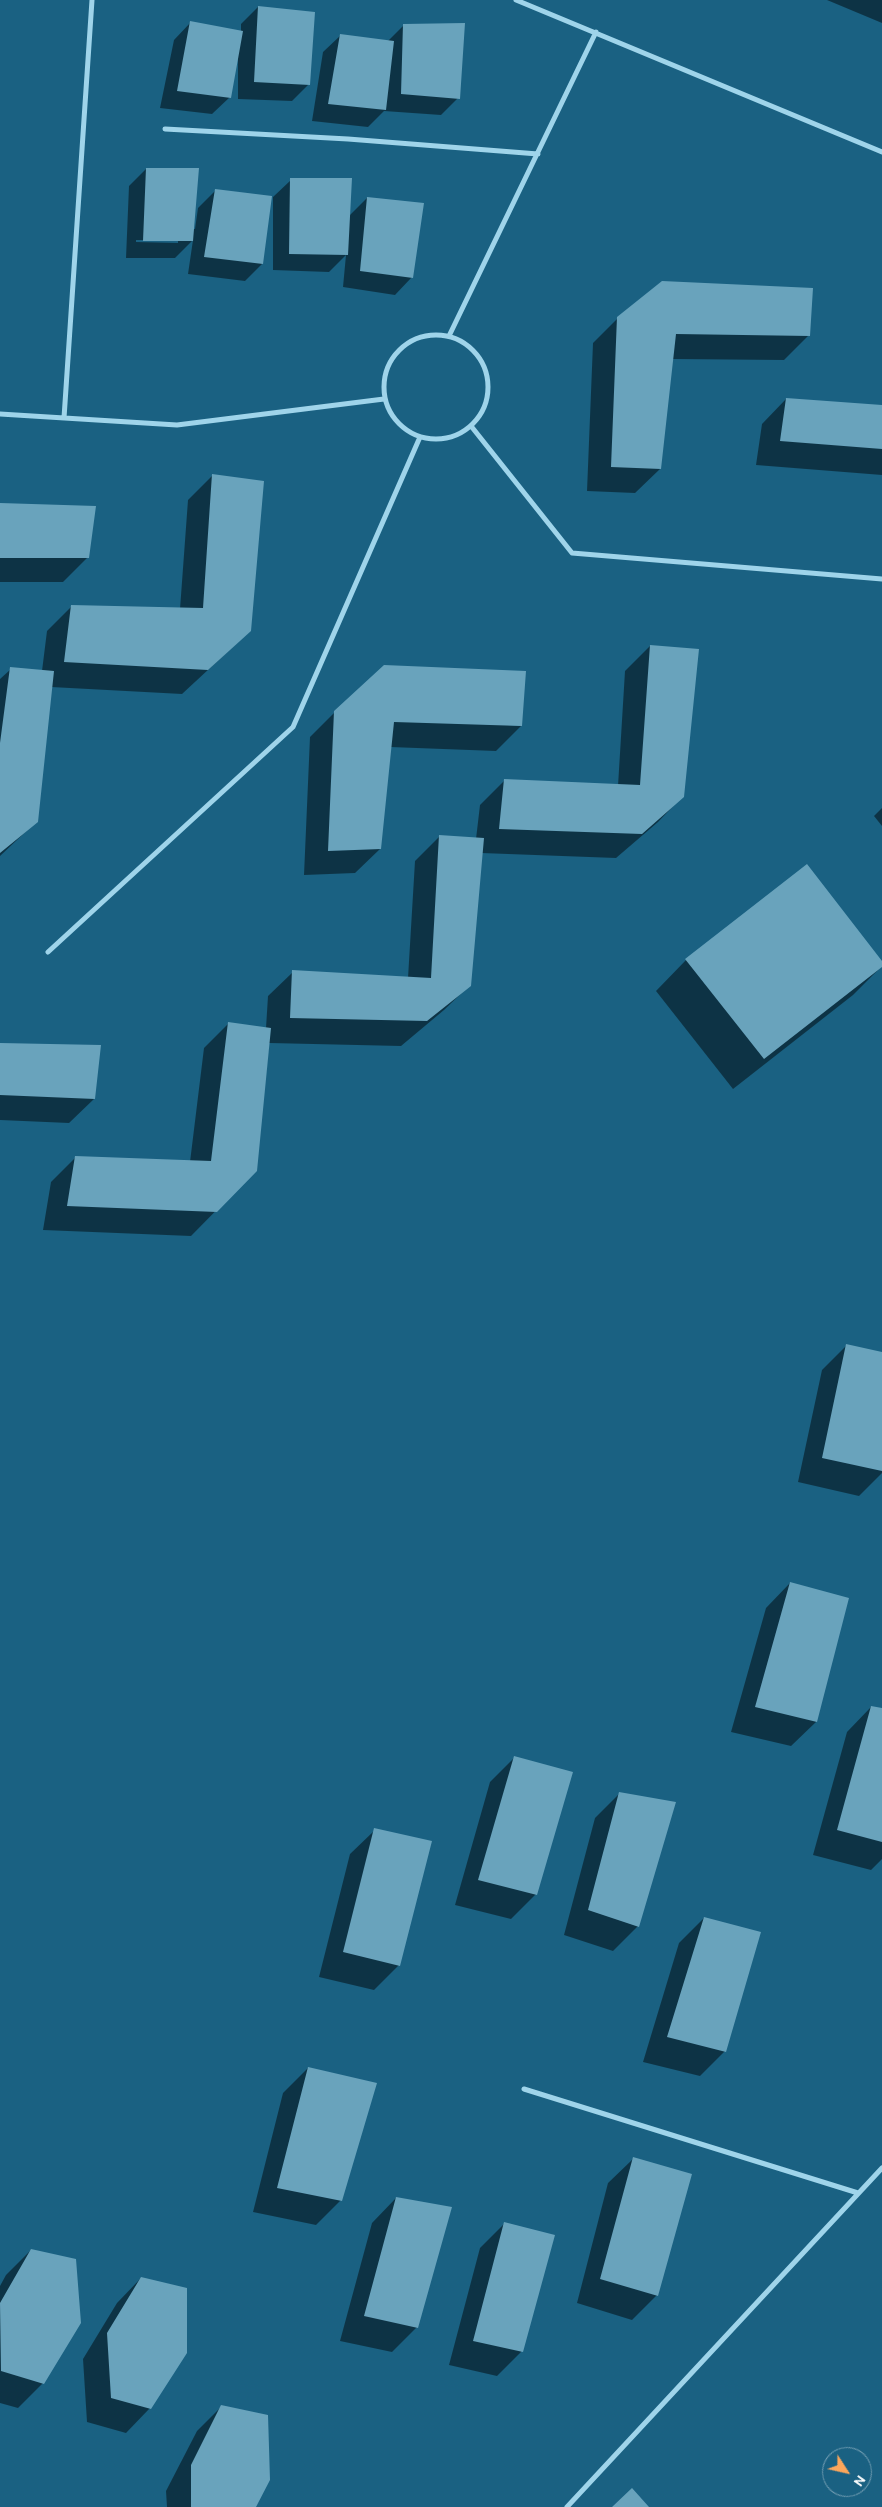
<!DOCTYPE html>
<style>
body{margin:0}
#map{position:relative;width:882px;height:2507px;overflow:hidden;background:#1a6182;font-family:Overpass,sans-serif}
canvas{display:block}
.north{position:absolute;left:822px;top:2447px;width:50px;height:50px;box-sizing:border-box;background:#1a6182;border:1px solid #76a0b4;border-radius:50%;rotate:125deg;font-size:14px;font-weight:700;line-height:20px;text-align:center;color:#fff}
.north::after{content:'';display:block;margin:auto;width:18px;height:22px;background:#fca65b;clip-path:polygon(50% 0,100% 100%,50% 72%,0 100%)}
</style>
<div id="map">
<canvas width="882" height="2507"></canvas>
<div class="north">N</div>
</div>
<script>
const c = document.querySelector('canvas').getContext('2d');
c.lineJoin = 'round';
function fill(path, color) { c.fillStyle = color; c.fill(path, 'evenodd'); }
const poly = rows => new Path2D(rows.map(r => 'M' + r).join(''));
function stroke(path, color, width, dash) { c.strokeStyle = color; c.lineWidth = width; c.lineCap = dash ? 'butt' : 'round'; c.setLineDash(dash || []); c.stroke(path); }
fill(poly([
 [827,0,882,0,882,23],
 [258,7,309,84,292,101,238,99,238,51,230,97,212,114,160,108,174,40,191,22,241,32,241,24],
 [404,25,458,98,441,115,384,111,368,127,312,121,323,52,341,35,388,41],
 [146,169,193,229,195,229,198,208,216,190,262,264,245,281,188,274,193,240,175,258,126,258,129,186],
 [136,240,178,240,178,243,136,242],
 [291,180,348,217,367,198,412,277,395,295,343,287,346,255,329,272,273,270,273,197],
 [618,318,809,335,784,360,672,359,660,469,635,493,587,491,593,343],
 [786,399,882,406,882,475,756,465,762,424],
 [212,476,250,631,182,694,51,687,37,821,0,856,0,679,11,669,42,671,47,631,72,606,180,609,188,500],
 [0,504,88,557,63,582,0,582],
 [650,646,683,796,658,822,616,858,481,853,470,985,444,1010,401,1046,269,1043,256,1170,191,1236,43,1230,51,1182,76,1157,190,1162,204,1048,228,1024,266,1028,268,996,293,972,408,978,415,861,440,836,476,839,480,805,505,780,618,786,625,671],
 [335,712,521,726,496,751,390,747,380,849,355,873,304,875,310,737],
 [882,808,882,826,874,816],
 [686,960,882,963,882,966,853,995,733,1089,656,991],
 [0,1044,94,1099,69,1123,0,1120],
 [847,1345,882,1353,882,1473,859,1496,798,1482,822,1370],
 [790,1583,816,1722,791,1746,731,1732,766,1608],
 [871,1707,882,1710,882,1859,871,1870,813,1855,847,1732],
 [515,1757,536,1894,511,1919,455,1905,490,1782],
 [620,1793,638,1926,613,1951,564,1935,595,1818],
 [375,1830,399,1965,374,1990,319,1977,350,1854],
 [704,1918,725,2051,700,2076,643,2062,679,1943],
 [308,2068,341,2200,316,2225,253,2212,283,2093],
 [633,2159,657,2295,632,2320,577,2303,608,2183],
 [396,2198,417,2327,392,2352,340,2341,372,2223],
 [505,2223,521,2352,497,2376,449,2365,480,2248],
 [31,2250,43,2383,18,2408,0,2403,0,2286,6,2275],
 [141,2278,150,2408,126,2433,87,2422,83,2359,117,2303],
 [222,2406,254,2507,167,2507,166,2491,197,2431]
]), '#0007');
fill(poly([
 [258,6,315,12,310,85,254,82],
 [190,21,243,31,231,98,177,91],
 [465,23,460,99,401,94,403,24],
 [340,34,394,41,386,110,328,104],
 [146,168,199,168,193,241,143,241],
 [290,178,352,178,348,255,289,254],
 [215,189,272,196,263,264,204,257],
 [367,197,424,203,413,278,360,271],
 [662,281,813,288,810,336,676,334,661,469,611,467,617,317],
 [786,398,882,405,882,449,780,441],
 [212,474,264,481,251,631,208,670,64,662,71,605,203,608],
 [0,503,96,506,89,558,0,558],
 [650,645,699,649,684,797,642,834,499,829,504,779,640,785],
 [384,665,526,671,522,726,394,722,381,849,328,851,334,711],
 [10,667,54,671,38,822,0,853,0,743],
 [439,835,484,838,471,986,427,1021,290,1018,292,970,431,978],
 [807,864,882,961,882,967,764,1059,685,959],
 [228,1022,271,1028,257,1171,217,1212,67,1206,75,1156,211,1161],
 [0,1043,101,1045,95,1099,0,1095],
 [846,1344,882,1352,882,1471,822,1458],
 [790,1582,849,1598,817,1722,755,1707],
 [871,1706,882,1708,882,1842,837,1830],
 [514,1756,573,1772,537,1895,478,1880],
 [619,1792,676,1802,639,1927,588,1910],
 [374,1828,432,1841,400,1966,343,1952],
 [704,1917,761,1932,726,2052,667,2037],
 [308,2067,377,2083,342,2201,277,2188],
 [633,2157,692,2174,658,2296,600,2279],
 [396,2197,452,2207,418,2328,364,2316],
 [504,2222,555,2235,523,2352,473,2341],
 [31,2249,76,2259,81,2323,44,2384,1,2371,0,2303],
 [141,2277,187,2288,187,2353,151,2409,111,2398,107,2333],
 [221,2405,268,2415,270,2480,256,2507,191,2507,191,2465],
 [632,2488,649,2507,612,2507]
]), '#69a3bc');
stroke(poly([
 [516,0,882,152],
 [165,129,348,139,538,154],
 '384 387a52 52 0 1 1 104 0a52 52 0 1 1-104 0Z',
 [449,336,596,32],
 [0,414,177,425,384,399],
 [64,418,92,0],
 [471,426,572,553,882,579],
 [48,952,293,727,420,437],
 [524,2089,858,2193],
 [567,2507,882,2168]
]), '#9fd4ea', 5);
</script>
